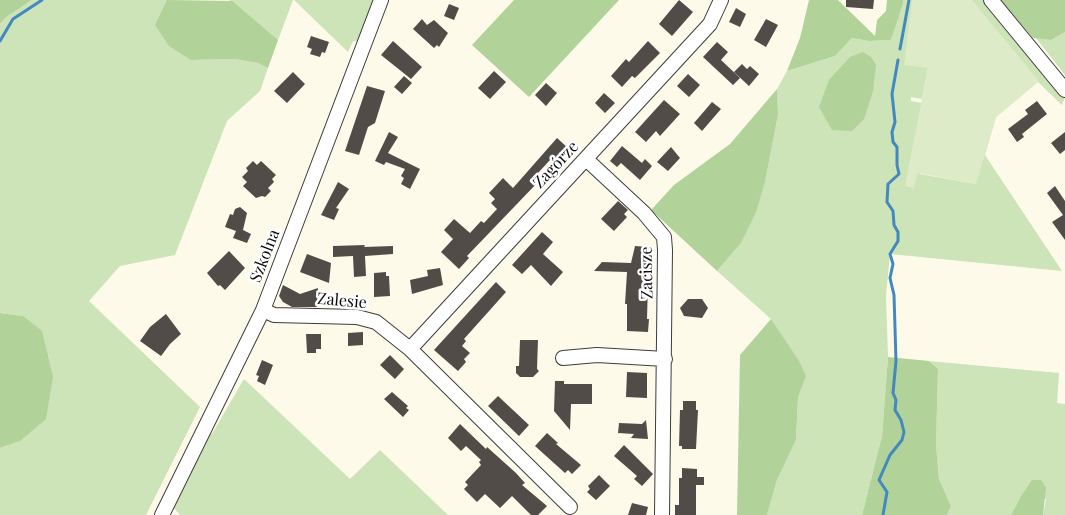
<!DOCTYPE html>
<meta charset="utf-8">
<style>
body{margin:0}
canvas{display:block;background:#fdfaea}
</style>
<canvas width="1065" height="515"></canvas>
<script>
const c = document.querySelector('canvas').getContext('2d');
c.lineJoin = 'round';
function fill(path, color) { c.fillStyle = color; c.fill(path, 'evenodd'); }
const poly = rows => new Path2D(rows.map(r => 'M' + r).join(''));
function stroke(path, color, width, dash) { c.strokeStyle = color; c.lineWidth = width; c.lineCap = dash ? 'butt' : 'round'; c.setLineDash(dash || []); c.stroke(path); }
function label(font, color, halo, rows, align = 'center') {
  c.font = font + ' "Playfair Display",serif'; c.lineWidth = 5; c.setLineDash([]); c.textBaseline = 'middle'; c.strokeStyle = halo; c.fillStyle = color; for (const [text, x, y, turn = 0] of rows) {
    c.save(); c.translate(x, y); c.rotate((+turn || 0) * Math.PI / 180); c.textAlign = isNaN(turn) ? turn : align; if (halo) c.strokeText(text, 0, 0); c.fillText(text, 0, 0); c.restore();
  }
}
fill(poly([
 [32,0,167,0,191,60,235,59,258,63,268,68,260,91,227,121,175,255,120,266,89,301,200,407,146,515,0,515,0,448,20,441,23,316,0,313,0,24,5,18],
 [229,0,293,0,278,40],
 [294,0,374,0,358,41,353,41,348,52],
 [903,0,933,0,928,68,922,99,911,97,911,101,922,103,906,186,935,81,920,174,976,184,964,0,984,0,1065,97,1062,105,1038,82,996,117,985,155,1062,271,890,254,886,296,888,357,882,436,862,515,767,515,777,480,796,440,798,397,805,375,771,319,717,271,741,243,765,182,778,115,777,89,787,71,835,56,852,38,869,41,891,40],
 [1065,32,1065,75,1036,38,1051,40],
 [929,361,1059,373,1057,403,1065,404,1065,515,1043,515,1046,499,1020,498,1011,515,947,515,951,506,939,479,936,445,938,369],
 [244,379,350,479,380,450,448,515,180,515,173,507,210,433,212,434]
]), '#cde3b8');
fill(poly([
 [0,0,32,0,5,18,0,24],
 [167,0,232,1,278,40,268,68,258,63,235,59,191,60,169,46,155,25],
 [514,0,619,0,529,97,472,45],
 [809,0,838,0,875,36,877,20,886,11,887,0,903,0,903,3,891,40,869,41,852,38,835,56,787,71,800,38],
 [1001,0,1065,0,1065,32,1051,40,1033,38],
 [863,52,871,57,876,65,873,91,864,119,852,131,832,130,819,107,829,80,850,57],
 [777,89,778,115,765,182,756,212,741,243,717,271,651,210,674,185,730,144],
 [0,313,23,316,42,331,53,377,46,419,20,441,0,448],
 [771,319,799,361,806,376,798,397,796,440,777,480,767,515,737,515,740,355],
 [888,357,929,361,938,369,936,445,939,479,951,506,947,515,862,515,882,436],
 [1032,480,1041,480,1046,488,1043,515,1011,515,1020,498]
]), '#b1d299');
fill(poly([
 [912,0,972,0,1039,81,996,117,976,184,917,173,914,188,905,186,928,68,904,65]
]), '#deebc9');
stroke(poly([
 [0,41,13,19,42,0],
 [900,49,909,0],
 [883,515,887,492,879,480,890,455,902,440,904,432,901,420,895,410,896,400,893,393,896,361,894,295,890,278,893,264,890,254,898,241,898,232,894,225,893,211,887,202,888,184,899,174,897,165,897,147,893,142,892,132,895,122,892,94,898,60]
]), '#4489bd', 3);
fill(poly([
 [679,0,693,12,672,36,659,24],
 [846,0,874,0,873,9,846,7],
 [449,4,459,8,454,20,444,16],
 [736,8,746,14,740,27,729,22],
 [422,19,427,25,434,20,448,33,439,47,437,45,434,48,413,29],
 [766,19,778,25,766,47,754,40],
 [311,36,329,42,325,53,322,52,320,57,310,54,312,49,307,47],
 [393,41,422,67,411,79,381,55],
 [648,41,660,53,635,78,632,76,622,87,611,76,626,59,629,62],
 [717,42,728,52,721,60,740,78,733,85,703,57],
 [742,64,747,69,750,66,759,74,749,86,734,72],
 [494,71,506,82,490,99,478,88],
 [293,72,305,84,287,103,274,91],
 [688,74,700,85,689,97,677,86],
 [404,76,412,83,402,94,394,87],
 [546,83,557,93,546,106,535,95],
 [367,86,385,91,375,123,368,127,359,155,345,151],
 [604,93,615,103,605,113,595,103],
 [664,100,680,114,660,136,656,131,646,142,635,132],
 [1037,101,1047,114,1022,134,1024,137,1017,142,1008,129,1028,114,1025,110],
 [712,102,721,109,702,131,694,123],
 [389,132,398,137,388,153,420,169,410,189,401,184,404,178,401,176,405,169,386,162,384,165,375,161],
 [1065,132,1065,150,1060,154,1051,143],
 [557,138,568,148,554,164,550,160,538,173,541,176,538,179,540,180,467,256,469,258,459,269,441,252,453,239,444,230,454,219,470,233,481,221,484,223,497,209,491,203,495,199,489,193,503,178,513,188],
 [622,146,642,163,645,159,652,166,640,180,621,163,617,167,610,161],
 [671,147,680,158,668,171,657,162],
 [253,161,257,165,261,161,276,175,272,179,274,182,268,188,271,191,265,197,262,196,256,198,243,186,247,182,242,177,248,171,246,168],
 [338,182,349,189,336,208,339,209,334,220,321,215],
 [1055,186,1065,201,1065,240,1052,222,1063,215,1047,193],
 [618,201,628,210,624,214,627,217,614,231,601,219],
 [240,207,247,213,243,230,251,234,247,243,233,238,236,231,225,227,230,214,233,215,235,209],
 [542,232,553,242,543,254,563,272,551,286,531,265,522,274,512,265],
 [365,245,364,247,393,246,393,254,365,256,366,276,354,277,353,256,333,257,333,246],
 [635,246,649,247,647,319,649,319,648,332,627,331,627,304,625,304,627,272,594,271,602,262,631,263],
 [229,251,245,268,225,290,220,285,218,286,207,273],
 [307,254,331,263,329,283,300,272],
 [440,268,443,285,412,294,410,280,428,276,427,270],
 [386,272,386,276,389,276,390,296,374,297,374,273],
 [496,282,506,292,464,339,466,341,462,346,470,353,464,359,466,362,458,371,434,350],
 [283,285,300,294,318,288,317,307,292,307,283,302,279,296],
 [688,299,702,299,708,308,702,318,684,316,680,308],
 [166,314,181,334,170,344,161,356,140,341,150,327],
 [363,332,363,345,348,346,348,333],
 [306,334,321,334,321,349,316,349,316,353,307,353],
 [520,340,538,340,537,369,539,371,533,377,520,377,516,373,516,366,519,366],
 [390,355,404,369,395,379,380,365],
 [262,360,273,365,265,385,257,381,259,376,256,375],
 [627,372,647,373,647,398,626,397],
 [555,381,564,381,564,384,592,384,592,404,571,404,570,430,554,411],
 [392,392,408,406,406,408,409,410,403,417,384,399],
 [498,396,529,425,519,436,488,406],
 [683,401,696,401,696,410,698,410,696,449,682,449,682,446,679,446,680,410,683,410],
 [646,420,648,439,631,438,634,434,618,433,619,423,642,424],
 [460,424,486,449,487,447,516,473,525,483,522,485,547,506,538,515,531,515,512,496,500,508,485,494,477,502,464,489,468,485,465,482,481,465,479,462,481,460,466,446,461,451,448,438],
 [547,433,558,443,556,444,581,465,572,474,568,470,565,473,535,446],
 [624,445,653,474,642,486,634,479,637,476,614,456],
 [682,468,697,469,697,477,704,477,704,485,696,485,696,515,675,515,675,505,679,505,679,478,682,478],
 [599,475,610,486,596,500,587,492,590,489,588,486],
 [632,503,648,507,646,515,628,515]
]), '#524c48');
const minor = poly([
 [991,0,1065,90],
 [586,159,644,213,664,237,665,250,662,515],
 [263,310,274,315,357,317,376,322,410,349,570,507],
 [410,349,710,24,721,0],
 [563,358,597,355,665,359],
 [162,515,263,310,381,0]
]);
stroke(minor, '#3d3d3d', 16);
stroke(minor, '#fff', 14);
label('16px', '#0a0a0a', '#fff', [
 ["Zagórze",556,165,-47],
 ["Szkolna",265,256,-69],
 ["Zacisze",647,273,-91],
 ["Zalesie",342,301,5]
]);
</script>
